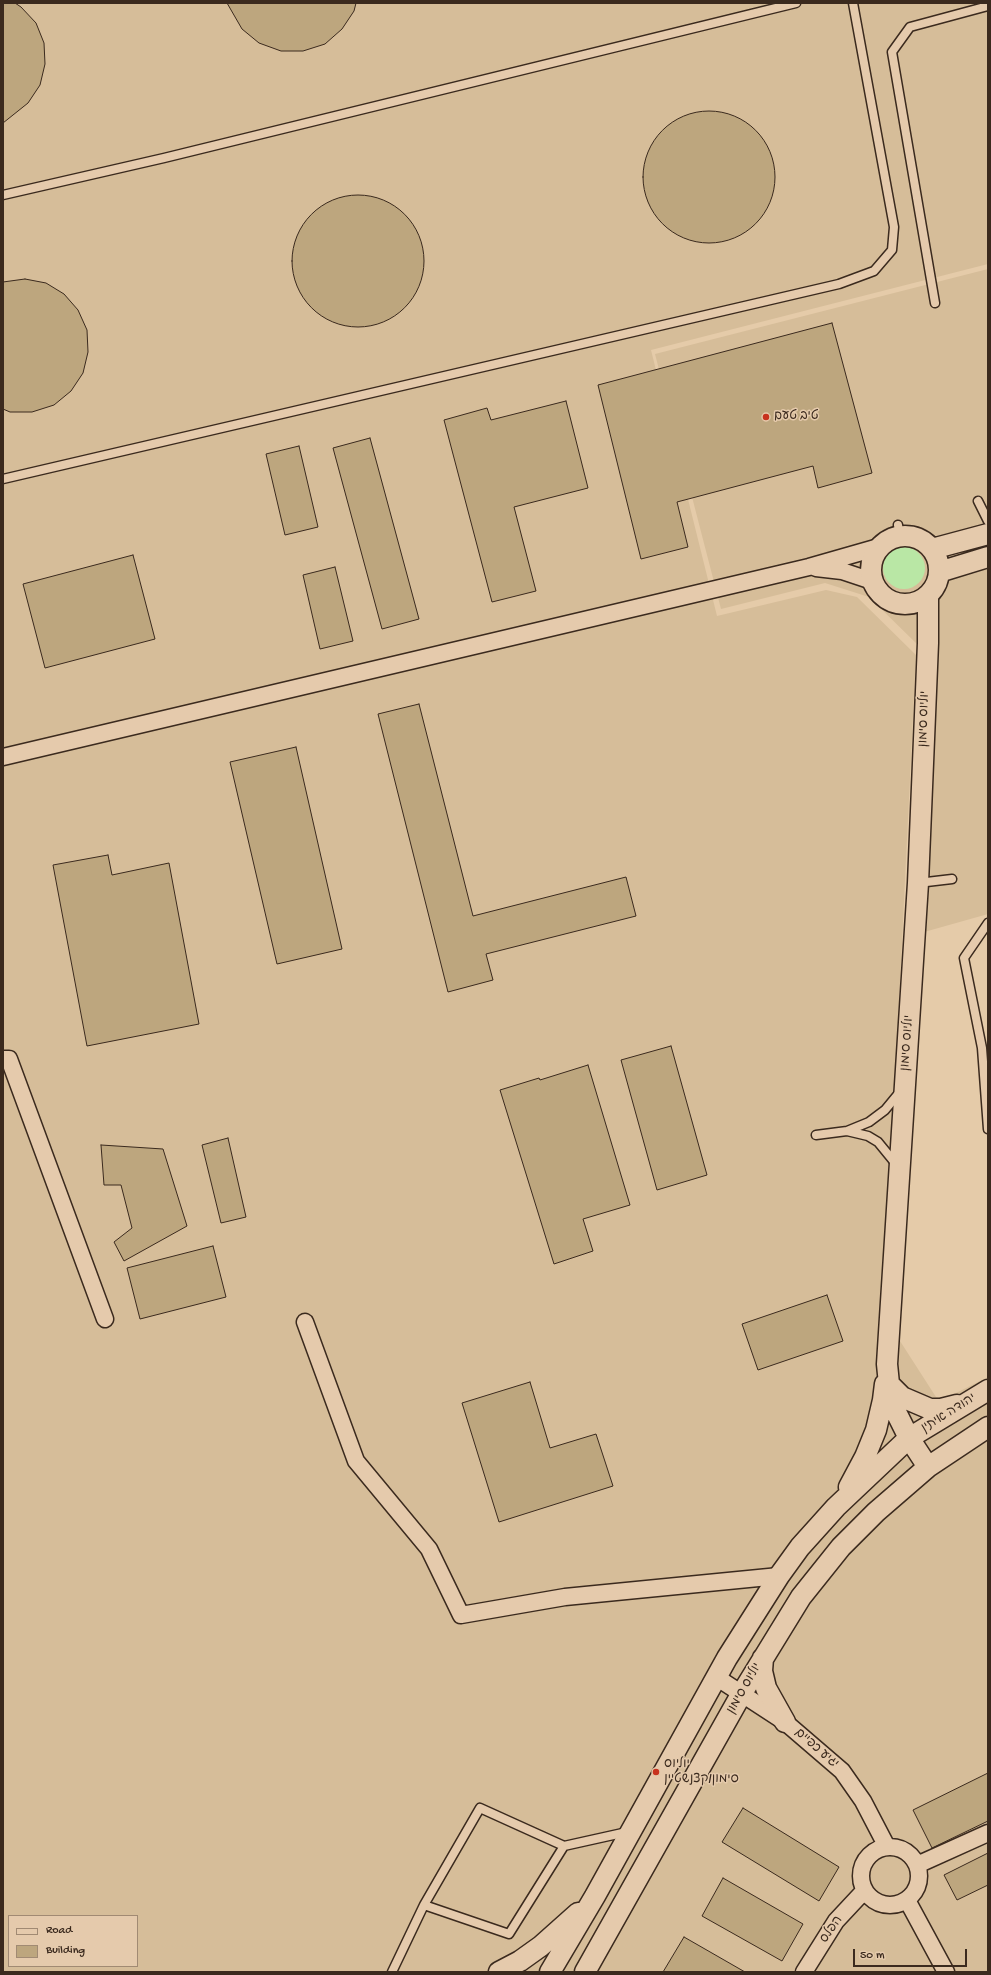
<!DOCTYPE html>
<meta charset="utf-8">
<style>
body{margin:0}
#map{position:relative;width:991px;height:1975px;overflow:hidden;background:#e5cba9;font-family:"Gochi Hand",sans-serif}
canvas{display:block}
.frame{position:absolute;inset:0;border:4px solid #3b2a1e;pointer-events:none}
.legend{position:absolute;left:8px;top:1915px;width:130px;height:52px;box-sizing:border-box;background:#e5caac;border:1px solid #a18a73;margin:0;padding:5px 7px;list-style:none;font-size:12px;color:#3b2a1e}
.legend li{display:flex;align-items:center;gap:8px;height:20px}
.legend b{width:20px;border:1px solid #a18a73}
.scale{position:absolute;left:853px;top:1949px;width:114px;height:18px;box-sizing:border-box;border:2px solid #3b2a1e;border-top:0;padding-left:5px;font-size:12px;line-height:14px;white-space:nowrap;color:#3b2a1e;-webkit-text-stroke:3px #e5caac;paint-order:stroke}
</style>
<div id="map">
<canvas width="991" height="1975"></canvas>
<div class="frame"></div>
<ul class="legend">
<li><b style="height:5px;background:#e5caac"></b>Road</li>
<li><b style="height:11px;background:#bda67e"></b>Building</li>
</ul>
<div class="scale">50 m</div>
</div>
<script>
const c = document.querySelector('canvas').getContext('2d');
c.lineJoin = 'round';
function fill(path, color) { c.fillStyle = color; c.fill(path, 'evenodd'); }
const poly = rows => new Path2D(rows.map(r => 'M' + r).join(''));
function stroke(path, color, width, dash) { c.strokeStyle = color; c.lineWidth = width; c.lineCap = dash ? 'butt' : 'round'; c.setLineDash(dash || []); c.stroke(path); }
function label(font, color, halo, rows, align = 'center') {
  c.font = font + ' "Gochi Hand","Playpen Sans Hebrew",sans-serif'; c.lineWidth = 3; c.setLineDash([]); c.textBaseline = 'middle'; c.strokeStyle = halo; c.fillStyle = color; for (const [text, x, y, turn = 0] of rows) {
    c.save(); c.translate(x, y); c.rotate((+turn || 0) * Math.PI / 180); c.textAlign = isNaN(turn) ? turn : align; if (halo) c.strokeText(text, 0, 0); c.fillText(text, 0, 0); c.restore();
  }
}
fill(poly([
 [3,3,988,3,988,264,651,350,717,616,826,590,857,597,916,655,895,1085,902,1207,900,1341,936,1397,948,1397,988,1377,988,1972,3,1972],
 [9,1916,137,1916,137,1966,9,1966],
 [988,269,988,914,910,936,920,647,869,597,825,583,721,609,655,354]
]), '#d6bd99');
fill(poly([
 '883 568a21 21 0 1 1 42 0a21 21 0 1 1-42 0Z'
]), '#b9e7a5');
const building = poly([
 [3,3,15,3,21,7,36,23,44,43,45,64,40,85,28,103,3,123,3,3],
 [227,3,356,3,354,11,342,29,325,44,303,51,281,51,259,43,242,29,227,3],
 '643 177a66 66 0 1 1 132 0a66 66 0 1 1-132 0Z',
 '292 261a66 66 0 1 1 132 0a66 66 0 1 1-132 0Z',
 [25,279,46,283,64,294,78,310,87,330,88,352,83,373,71,391,54,405,32,412,10,412,3,409,3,282,25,279],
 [832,323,872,473,818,488,813,466,677,502,688,547,641,559,598,385,832,323],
 [566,401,588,488,514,507,536,591,492,602,444,420,487,408,491,420,566,401],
 [370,438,419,619,382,629,333,448,370,438],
 [299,446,318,527,285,535,266,454,299,446],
 [133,555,155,639,45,668,23,584,133,555],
 [335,567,353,641,320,649,303,575,335,567],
 [419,704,473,916,626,877,636,916,486,954,493,980,448,992,378,714,419,704],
 [296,747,342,949,277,964,230,762,296,747],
 [108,855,112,875,169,863,199,1024,87,1046,53,865,108,855],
 [671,1046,707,1175,657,1190,621,1060,671,1046],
 [588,1065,630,1205,583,1219,593,1251,554,1264,500,1090,539,1078,540,1080,588,1065],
 [228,1138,246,1217,221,1223,202,1145,228,1138],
 [101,1145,163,1149,187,1226,124,1261,114,1242,132,1228,121,1185,104,1185,101,1145],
 [213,1246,226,1297,140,1319,127,1268,213,1246],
 [827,1295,843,1341,758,1370,742,1324,827,1295],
 [530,1382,550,1448,596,1434,613,1486,499,1522,462,1403,530,1382],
 [988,1773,988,1821,932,1848,913,1810,988,1773],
 [743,1808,839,1867,819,1901,722,1842,743,1808],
 [988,1853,988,1885,957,1900,944,1875,988,1853],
 [723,1878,803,1924,782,1961,702,1916,723,1878],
 [684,1937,745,1972,663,1972,684,1937]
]);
fill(building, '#bda67e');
stroke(building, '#3b2a1e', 1);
const service = poly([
 [3,195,164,158,796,3],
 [935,303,892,52,910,27,988,6],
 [3,479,839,284,874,271,892,250,894,227,853,3],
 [978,501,988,521],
 [898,525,900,536],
 [918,883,952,879],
 [988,923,964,958,982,1048,988,1129],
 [816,1135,847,1131],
 [896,1164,878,1142,868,1136,847,1131,869,1122,885,1110,899,1093],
 [424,1905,509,1934,564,1846,627,1832],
 [392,1972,424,1905,480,1808,564,1846]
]);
const minor = poly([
 [816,568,842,571,872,581],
 [3,757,809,567,879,547],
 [3,1059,9,1059,105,1319],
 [305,1322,356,1461,429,1549,461,1615,565,1597,779,1576],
 [716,1677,785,1722,842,1771,863,1801,887,1847],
 '861 1876a29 29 0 1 1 58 0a29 29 0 1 1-58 0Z',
 [917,1865,988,1833],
 [907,1900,946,1972],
 [804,1972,836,1921,864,1891]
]);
const tertiary = poly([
 '871 570a34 34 0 1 1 68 0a34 34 0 1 1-68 0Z',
 [932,549,988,534],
 [939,572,988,557],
 [928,595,928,643,918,883,887,1364,889,1384,894,1408,909,1438,928,1467],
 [889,1384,902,1397,930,1409,941,1409,957,1405],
 [849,1487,865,1457,876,1430,883,1400,885,1384],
 [763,1658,762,1671,766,1688,785,1722],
 [499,1972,520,1961,541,1946,578,1913],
 [550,1972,595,1896,727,1658,779,1576,800,1547,836,1507,909,1438,988,1390],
 [585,1972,742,1693,801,1597,841,1547,876,1512,928,1467,988,1427]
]);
stroke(service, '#3b2a1e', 11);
stroke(minor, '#3b2a1e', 19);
stroke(tertiary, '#3b2a1e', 23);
stroke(service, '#e5caac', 8);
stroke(minor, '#e5caac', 16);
stroke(tertiary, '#e5caac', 20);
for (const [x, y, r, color] of [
 [766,417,4,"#c8321e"],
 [656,1772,4,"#c8321e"]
]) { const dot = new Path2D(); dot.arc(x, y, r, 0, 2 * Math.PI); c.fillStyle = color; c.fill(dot); stroke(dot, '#e5caac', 1.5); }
label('13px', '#3b2a1e', '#e5caac', [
 ["טיב טעם",774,417],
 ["יוליוס",664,1765],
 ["סימון/קצנשטיין",664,1780]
], 'left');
label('13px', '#3b2a1e', '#e5caac', [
 ["יוליוס סימון",925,719,-88],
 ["יוליוס סימון",908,1043,-86],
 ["יהודה איתין",949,1414,-32],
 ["יוליוס סימון",745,1689,-60],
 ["יגיע כפיים",816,1749,41],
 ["הפלס",832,1930,-55]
]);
</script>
